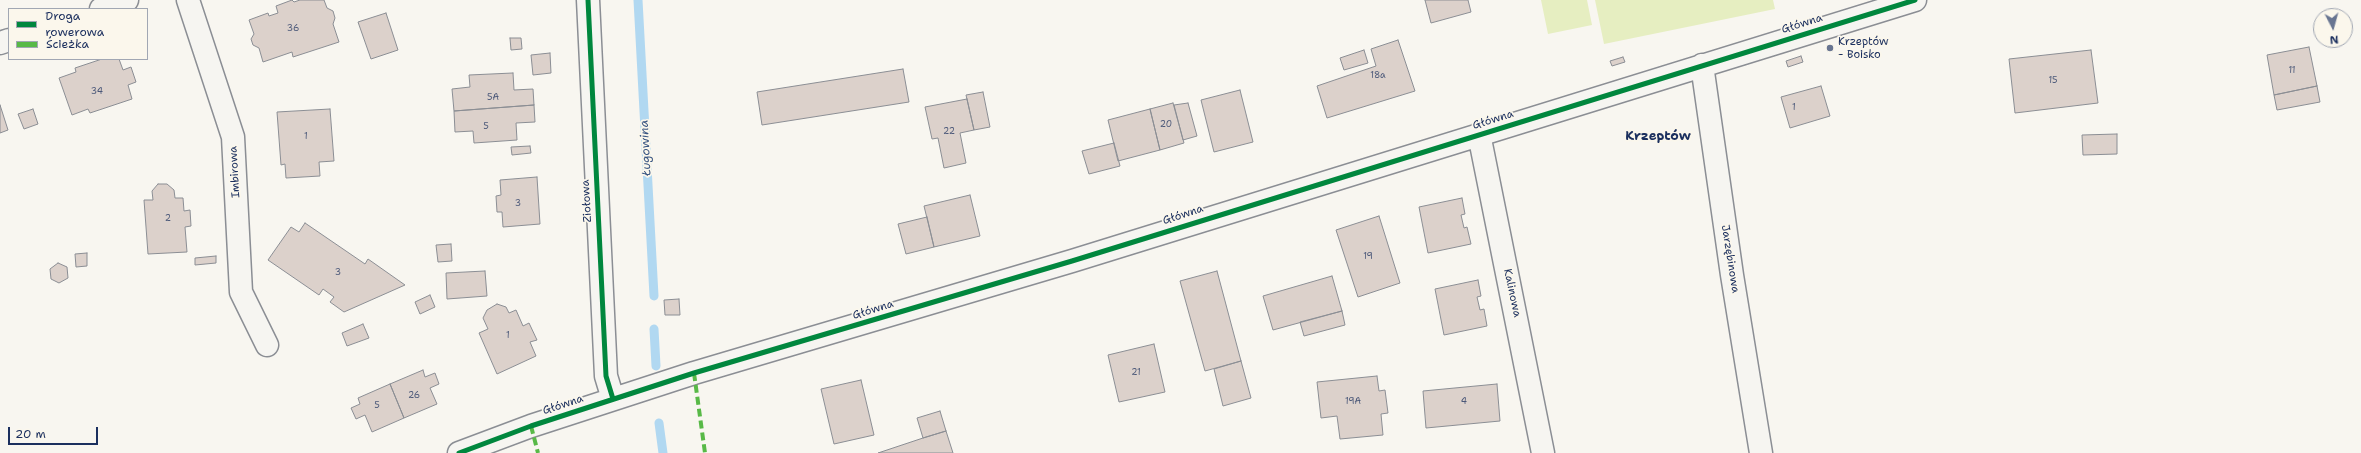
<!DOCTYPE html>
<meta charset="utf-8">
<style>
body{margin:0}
#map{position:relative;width:2361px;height:453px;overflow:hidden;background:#f8f6f0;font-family:"Shantell Sans",sans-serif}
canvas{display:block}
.legend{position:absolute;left:8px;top:8px;width:140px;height:52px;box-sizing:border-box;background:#fbf7ec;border:1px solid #a1a7b3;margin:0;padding:5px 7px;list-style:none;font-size:12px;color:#1b2f5e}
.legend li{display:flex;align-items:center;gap:8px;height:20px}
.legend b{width:20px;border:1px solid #a1a7b3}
.north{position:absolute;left:2313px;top:8px;width:40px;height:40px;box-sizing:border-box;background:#fbf7ec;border:1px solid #a1a7b3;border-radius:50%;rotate:174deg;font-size:11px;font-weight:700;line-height:16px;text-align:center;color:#1b2f5e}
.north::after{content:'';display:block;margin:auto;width:14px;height:18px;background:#687591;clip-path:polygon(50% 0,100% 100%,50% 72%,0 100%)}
.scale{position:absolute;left:8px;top:427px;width:90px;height:18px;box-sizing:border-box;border:2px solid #1b2f5e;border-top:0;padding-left:5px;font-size:12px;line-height:14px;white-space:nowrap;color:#1b2f5e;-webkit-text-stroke:3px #fbf7ec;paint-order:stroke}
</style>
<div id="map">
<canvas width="2361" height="453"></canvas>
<ul class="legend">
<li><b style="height:5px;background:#00873e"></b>Droga rowerowa</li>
<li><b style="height:5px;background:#58b947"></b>Ścieżka</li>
</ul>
<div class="north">N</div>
<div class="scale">20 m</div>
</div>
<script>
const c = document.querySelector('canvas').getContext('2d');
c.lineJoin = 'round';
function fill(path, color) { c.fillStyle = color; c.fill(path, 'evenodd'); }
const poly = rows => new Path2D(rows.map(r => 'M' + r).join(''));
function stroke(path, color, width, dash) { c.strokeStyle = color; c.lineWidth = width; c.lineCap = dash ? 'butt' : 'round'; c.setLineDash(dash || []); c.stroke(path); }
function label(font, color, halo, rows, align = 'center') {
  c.font = font + ' "Shantell Sans",sans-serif'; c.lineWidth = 3.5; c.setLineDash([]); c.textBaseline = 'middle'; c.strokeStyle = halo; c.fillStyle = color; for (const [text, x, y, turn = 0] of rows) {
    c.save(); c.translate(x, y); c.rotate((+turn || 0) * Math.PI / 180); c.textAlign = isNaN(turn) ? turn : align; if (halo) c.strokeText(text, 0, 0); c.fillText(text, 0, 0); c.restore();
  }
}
fill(poly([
 [1541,0,1587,0,1592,25,1548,34],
 [1595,0,1773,0,1775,9,1604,44]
]), '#e6eec1');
stroke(poly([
 [638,0,654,296],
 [654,329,656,366],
 [659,423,663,453]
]), '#b1d8f1', 9);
const building = poly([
 [292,0,294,2,300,0,324,0,327,8,333,11,335,18,333,24,339,42,293,57,292,52,263,62,259,48,253,45,251,39,254,34,249,20,268,13,269,16,278,13,276,6,292,0],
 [1425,0,1468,0,1471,12,1431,23,1425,0],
 [386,13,398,50,371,59,358,22,386,13],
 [510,38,521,38,522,49,511,50,510,38],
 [1398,40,1415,91,1327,118,1317,86,1376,66,1371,49,1398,40],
 [2309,47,2317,86,2274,95,2267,55,2309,47],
 [1364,50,1368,63,1344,70,1340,58,1364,50],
 [2091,50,2098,103,2015,113,2009,59,2091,50],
 [550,53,551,73,533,75,531,55,550,53],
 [1801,56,1803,62,1788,67,1786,61,1801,56],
 [1623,57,1625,62,1612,66,1610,61,1623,57],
 [102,59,119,59,123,70,131,67,136,82,128,85,132,99,90,113,88,109,72,115,59,78,76,72,75,68,102,59],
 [903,69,909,102,762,125,757,92,903,69],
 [513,73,514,90,533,89,534,105,454,111,452,89,470,87,469,75,513,73],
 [1821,86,1830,116,1790,128,1781,97,1821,86],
 [2317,86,2320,102,2277,110,2274,95,2317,86],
 [1240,90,1253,142,1214,152,1201,100,1240,90],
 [983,92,990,127,974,130,966,95,983,92],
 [967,99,974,130,960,133,966,163,944,168,938,138,932,139,925,107,967,99],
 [1173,103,1184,143,1160,150,1150,109,1173,103],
 [1188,103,1197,136,1183,140,1174,105,1188,103],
 [0,105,8,130,0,133,0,105],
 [534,105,535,122,516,123,517,140,474,143,473,131,455,132,454,111,534,105],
 [33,109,38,124,24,129,18,114,33,109],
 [330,109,334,161,319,162,320,176,286,178,285,164,281,165,277,112,330,109],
 [1150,109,1160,150,1118,161,1108,120,1150,109],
 [2117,134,2117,154,2083,155,2082,135,2117,134],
 [1114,143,1120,166,1089,174,1082,151,1114,143],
 [530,146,531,153,512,155,511,147,530,146],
 [537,177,540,224,503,227,502,212,497,212,496,196,501,195,500,180,537,177],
 [158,184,167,184,174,190,175,198,183,198,184,211,190,210,191,226,185,227,187,252,148,254,144,200,153,200,152,191,158,184],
 [970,195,980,236,934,247,924,206,970,195],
 [1462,198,1465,214,1461,215,1464,228,1467,227,1471,244,1428,253,1419,207,1462,198],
 [1379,216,1400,283,1358,297,1336,230,1379,216],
 [927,217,934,247,906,254,898,224,927,217],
 [305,223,365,264,368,259,405,285,344,312,330,302,334,297,323,289,319,295,268,260,291,227,299,232,305,223],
 [451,244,452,261,438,262,436,245,451,244],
 [87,253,87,266,76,267,75,254,87,253],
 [216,256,216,263,195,265,195,258,216,256],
 [58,263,67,267,68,278,59,283,51,279,50,269,58,263],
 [485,271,487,296,447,299,446,273,485,271],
 [1217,271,1241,361,1205,371,1180,281,1217,271],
 [1332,276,1342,311,1273,330,1263,296,1332,276],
 [1478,280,1481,296,1477,297,1480,310,1484,309,1487,326,1444,335,1435,289,1478,280],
 [430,295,435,307,420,314,415,302,430,295],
 [679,299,680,315,665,315,664,300,679,299],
 [497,304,506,307,509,313,516,310,523,326,529,323,537,340,530,342,536,356,497,374,479,333,488,329,483,318,487,310,497,304],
 [1342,311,1345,325,1304,336,1300,322,1342,311],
 [363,324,369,338,347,346,342,333,363,324],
 [1154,344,1165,392,1119,402,1108,355,1154,344],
 [1241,361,1251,398,1223,406,1214,369,1241,361],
 [423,370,425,377,435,373,439,384,430,388,437,404,404,418,390,384,423,370],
 [1377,376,1379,391,1385,390,1388,413,1381,414,1383,435,1340,439,1337,416,1321,418,1317,382,1377,376],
 [861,380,874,435,834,444,821,389,861,380],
 [390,384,404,418,372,432,365,415,356,419,351,408,360,404,358,398,390,384],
 [1497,384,1500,421,1426,428,1423,391,1497,384],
 [940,411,946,431,923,438,917,418,940,411],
 [946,431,953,453,878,453,923,438,946,431]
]);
fill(building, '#dcd1cb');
stroke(building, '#8b8e94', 1);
const minor = poly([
 [188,0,233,137,241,292,267,345],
 [588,0,606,376,613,399],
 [101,9,127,0],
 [0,43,9,40],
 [1702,65,1732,275,1761,453],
 [1479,134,1543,453],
 [459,453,531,426,694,373,1072,261,1915,0]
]);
stroke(minor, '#8b8e94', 25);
stroke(minor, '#f6f5f1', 22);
stroke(poly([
 [694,373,705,453],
 [531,426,538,453]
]), '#58b947', 4, [8, 4]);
stroke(poly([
 [588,0,606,376,613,399],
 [459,453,531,426,694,373,1072,261,1915,0]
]), '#00873e', 5);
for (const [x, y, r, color] of [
 [1830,48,4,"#687591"]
]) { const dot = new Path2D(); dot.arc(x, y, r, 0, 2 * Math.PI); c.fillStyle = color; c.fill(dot); stroke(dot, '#fbf7ec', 1.5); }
label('9px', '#4b5879', null, [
 ["36",293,29],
 ["11",2292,71],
 ["18a",1378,76],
 ["15",2053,81],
 ["34",97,92],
 ["5A",493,98],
 ["1",1794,108],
 ["20",1166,125],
 ["5",486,127],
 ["22",949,132],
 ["1",306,137],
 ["3",518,204],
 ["2",168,219],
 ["19",1368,257],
 ["3",338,273],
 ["1",508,336],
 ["21",1136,373],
 ["26",414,396],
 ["19A",1353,402],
 ["4",1464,402],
 ["5",377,406]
]);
label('11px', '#1b2f5e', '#fbf7ec', [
 ["Główna",1802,24,-17],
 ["Główna",1493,120,-17],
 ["Imbirowa",235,172,-93],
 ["Ziołowa",587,201,-93],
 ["Główna",1183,215,-18],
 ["Jarzębinowa",1730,259,81],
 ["Kalinowa",1512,293,78],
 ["Główna",873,310,-17],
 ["Główna",563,405,-18]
]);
label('11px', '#1b2f5e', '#fbf7ec', [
 ["Krzeptów",1838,42],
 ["- Boisko",1838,55]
], 'left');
label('italic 12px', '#395683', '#fbf7ec', [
 ["Ługowina",646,148,-93]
]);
label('bold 13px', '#1b2f5e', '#fbf7ec', [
 ["Krzeptów",1658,137]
]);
</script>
